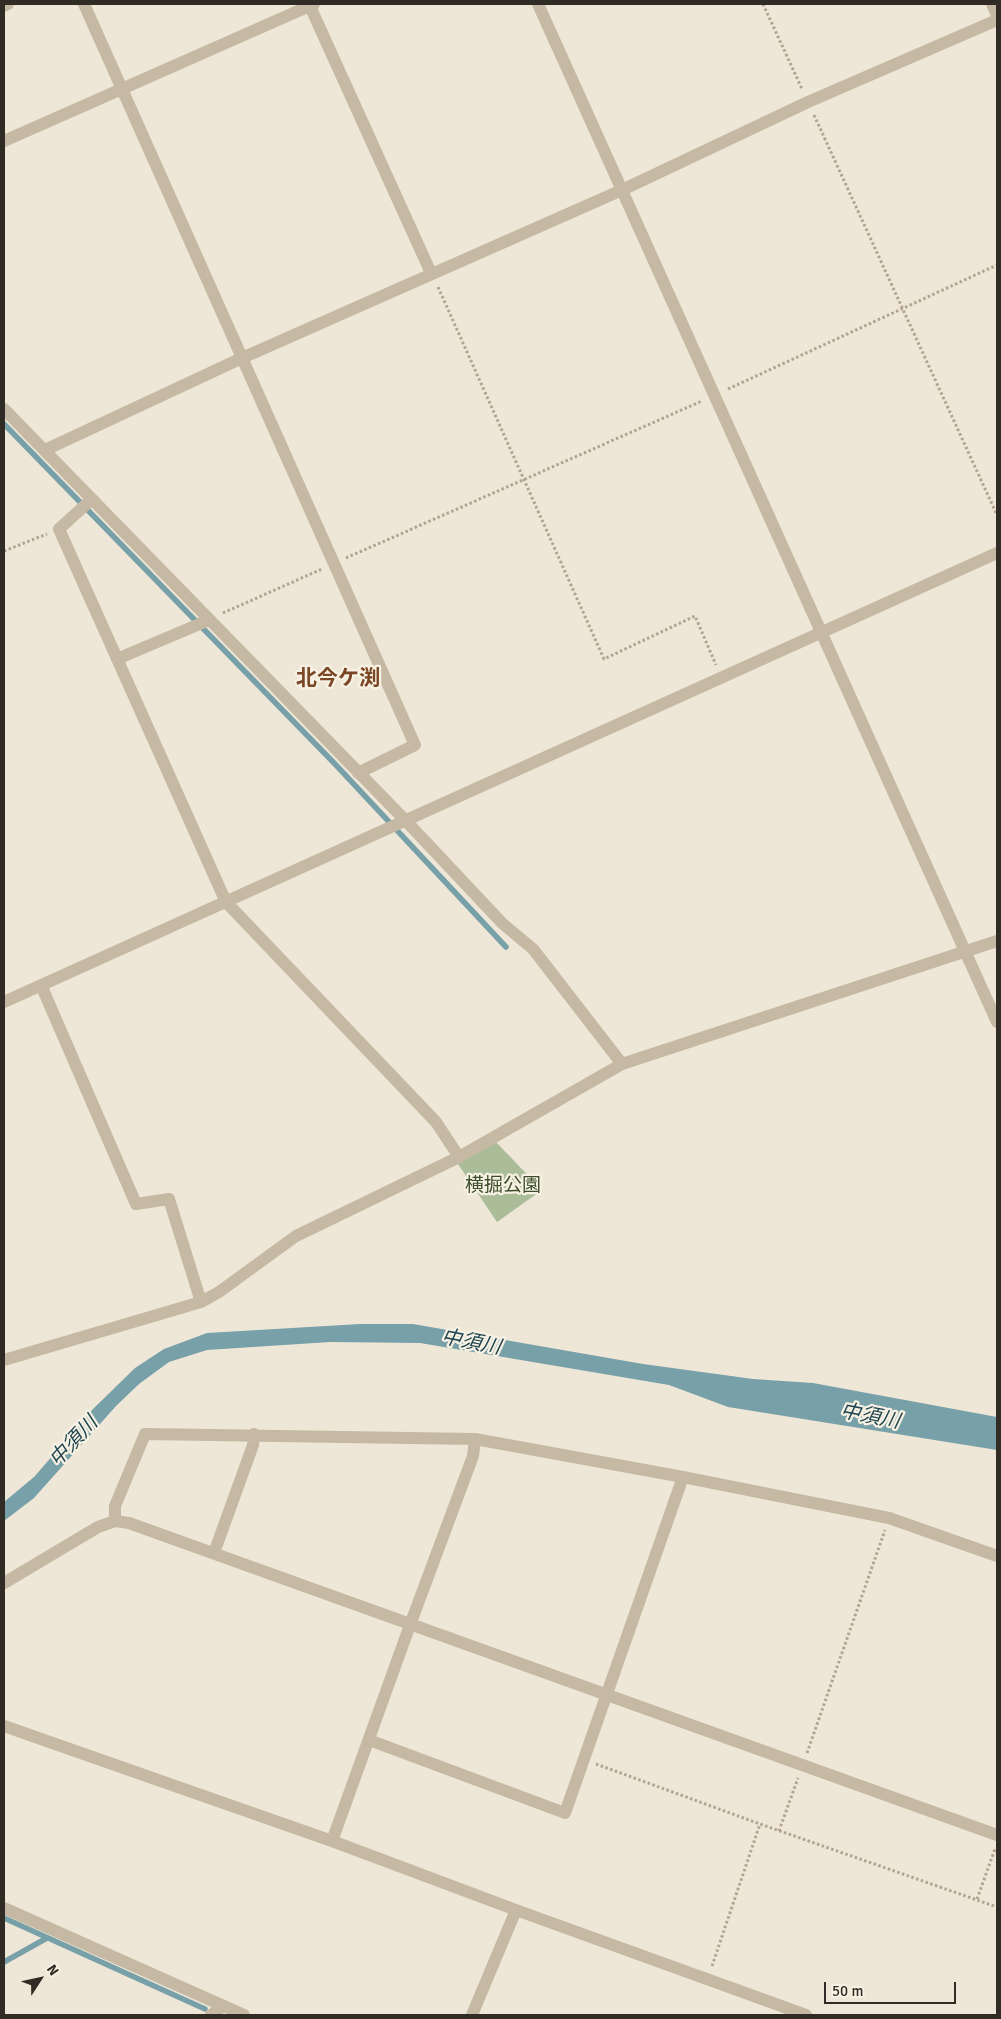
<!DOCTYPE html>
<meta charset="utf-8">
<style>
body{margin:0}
#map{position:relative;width:1001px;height:2019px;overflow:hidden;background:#eee7d7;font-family:Signika,sans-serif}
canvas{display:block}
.frame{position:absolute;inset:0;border:5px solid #312b25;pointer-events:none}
.north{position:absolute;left:15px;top:1954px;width:50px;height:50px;-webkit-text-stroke:4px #f7f1e3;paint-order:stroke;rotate:55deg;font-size:14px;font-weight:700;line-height:20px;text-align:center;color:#312b25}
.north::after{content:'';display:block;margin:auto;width:18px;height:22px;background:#312b25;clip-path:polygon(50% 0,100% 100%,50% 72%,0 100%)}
.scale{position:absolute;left:824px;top:1982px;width:132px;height:22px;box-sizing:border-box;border:2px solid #312b25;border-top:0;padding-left:6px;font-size:15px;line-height:18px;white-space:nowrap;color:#312b25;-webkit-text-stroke:4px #f7f1e3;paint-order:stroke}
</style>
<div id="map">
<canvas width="1001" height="2019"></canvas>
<div class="frame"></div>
<div class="north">N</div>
<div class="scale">50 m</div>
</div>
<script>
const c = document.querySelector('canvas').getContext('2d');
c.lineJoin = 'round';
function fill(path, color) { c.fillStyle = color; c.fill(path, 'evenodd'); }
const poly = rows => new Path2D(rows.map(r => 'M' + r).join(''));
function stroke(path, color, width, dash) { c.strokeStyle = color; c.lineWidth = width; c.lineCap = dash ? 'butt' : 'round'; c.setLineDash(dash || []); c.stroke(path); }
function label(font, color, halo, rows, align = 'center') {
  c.font = font + ' Signika,"Noto Sans JP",sans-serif'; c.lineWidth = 4.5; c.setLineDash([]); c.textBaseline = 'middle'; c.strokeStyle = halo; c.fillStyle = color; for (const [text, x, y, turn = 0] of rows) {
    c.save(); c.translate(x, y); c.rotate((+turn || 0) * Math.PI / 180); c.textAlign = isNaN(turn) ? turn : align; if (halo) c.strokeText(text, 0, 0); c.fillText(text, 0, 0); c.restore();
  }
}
fill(poly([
 [495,1141,542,1190,497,1222,458,1164]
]), '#abbc99');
fill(poly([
 [360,1324,413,1324,643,1364,753,1379,813,1383,997,1417,997,1450,728,1407,669,1385,420,1343,330,1342,207,1350,169,1362,139,1384,116,1406,34,1498,4,1521,4,1502,34,1477,93,1409,135,1368,164,1349,207,1333]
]), '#78a0a9');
stroke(poly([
 [4,424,335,764,506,947],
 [4,1918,205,2009],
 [4,1962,47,1938]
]), '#78a0a9', 5.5);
stroke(poly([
 [763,4,802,89],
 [814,115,997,515],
 [438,287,604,659,695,616,716,665],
 [728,389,997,265],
 [4,551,47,534],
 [346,558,702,401],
 [223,613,322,569],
 [807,1753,885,1530],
 [596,1764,760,1824,997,1907],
 [779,1831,798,1778],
 [977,1899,995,1849],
 [712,1966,760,1824]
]), '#b1a38f', 3, [2.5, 2.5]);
stroke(poly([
 [84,4,415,745,358,773],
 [309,4,431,273],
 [538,4,997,1022],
 [992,4,997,15],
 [4,6,8,4],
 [4,141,314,4],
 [4,409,406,821,503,924,533,949,622,1064],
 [45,450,242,358,622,190,808,102,997,20],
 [92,499,59,529,226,902,436,1122,459,1157],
 [117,659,209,620],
 [41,985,136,1204,169,1199,201,1302],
 [4,1002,997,553],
 [4,1360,201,1302,219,1292,296,1236,459,1157,622,1064,997,941],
 [115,1521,115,1506,145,1434,475,1439,683,1477,889,1518,997,1556],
 [214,1553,253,1445,254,1434],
 [4,1583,98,1527,115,1521,129,1523,997,1835],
 [4,1726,332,1841,516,1910,806,2015],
 [369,1740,565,1813,683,1477],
 [332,1841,410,1625,473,1456,475,1439],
 [4,1908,244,2015],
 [211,2015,223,2006],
 [472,2015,516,1910]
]), '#c5b9a4', 12);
label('19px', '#3c4e2b', '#f7f1e3', [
 ["横掘公園",503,1186]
]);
label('italic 20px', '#1e4550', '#f7f1e3', [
 ["中須川",471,1343,11],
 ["中須川",870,1417,11],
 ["中須川",74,1442,-47]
]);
label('bold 21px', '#7a4624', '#f7f1e3', [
 ["北今ケ渕",338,679]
]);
</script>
